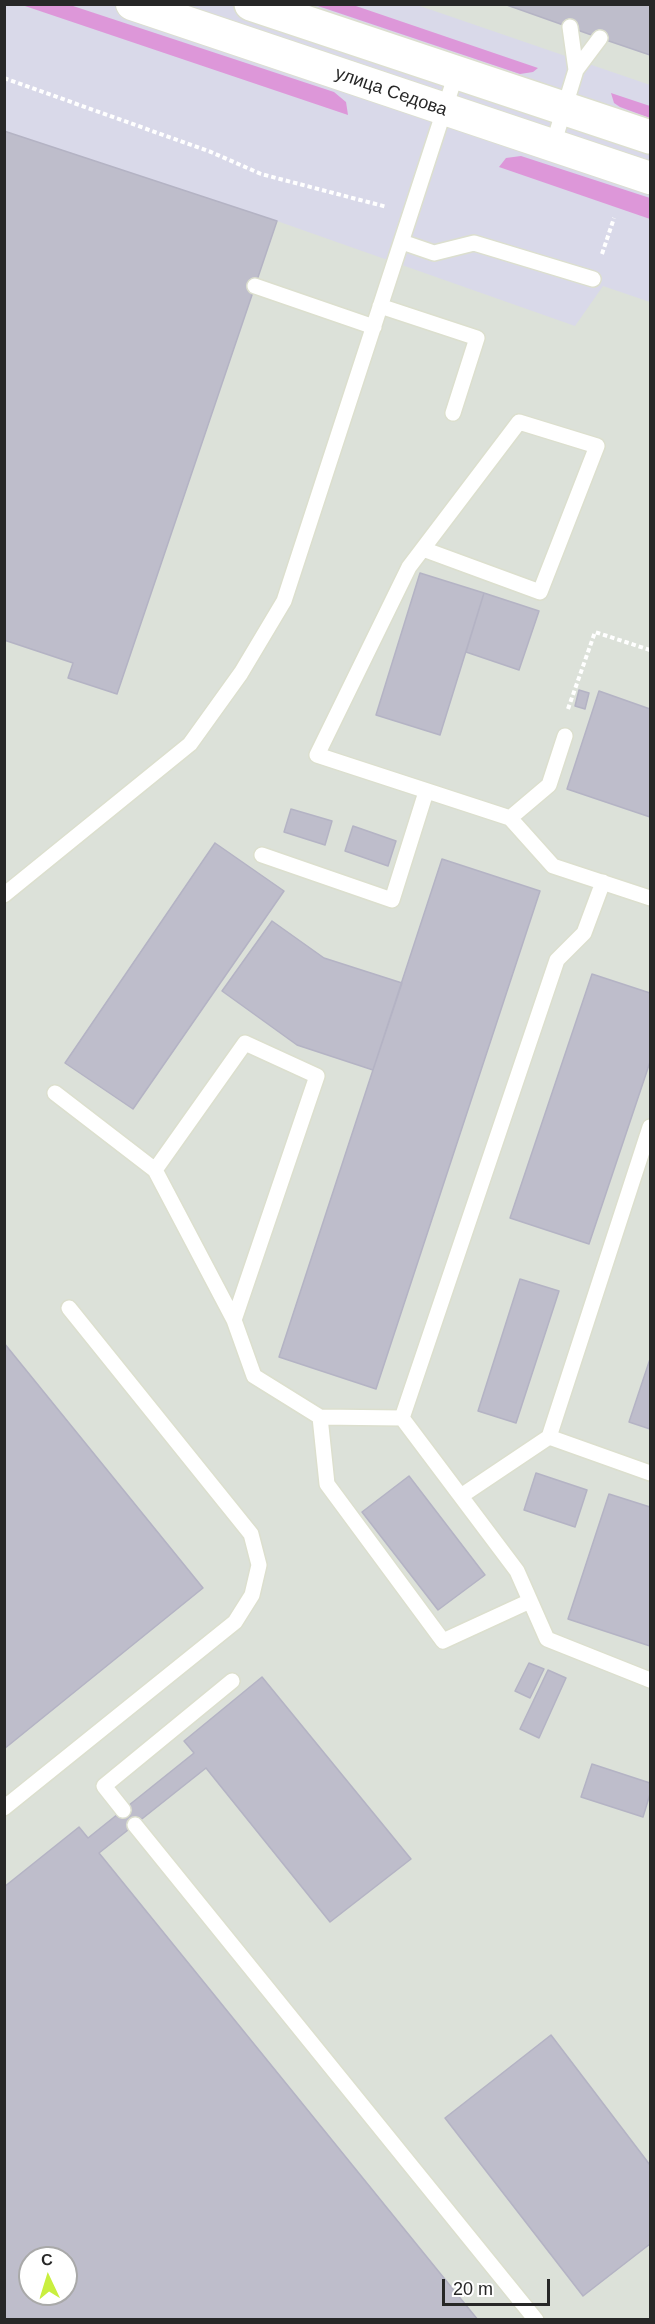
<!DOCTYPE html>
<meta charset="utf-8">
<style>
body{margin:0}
#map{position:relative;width:655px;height:2324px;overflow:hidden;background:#d9d9e9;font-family:Arial,sans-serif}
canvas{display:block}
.frame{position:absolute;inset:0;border:6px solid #272727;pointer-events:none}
.north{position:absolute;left:18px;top:2246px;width:60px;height:60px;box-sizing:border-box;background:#fff;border:2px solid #a9a9a9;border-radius:50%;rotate:356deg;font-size:16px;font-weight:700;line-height:24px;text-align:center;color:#272727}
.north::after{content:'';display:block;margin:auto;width:21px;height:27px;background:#c9ef3f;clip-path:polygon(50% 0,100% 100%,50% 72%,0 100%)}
.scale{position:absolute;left:442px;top:2279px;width:108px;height:27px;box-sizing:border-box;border:3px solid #272727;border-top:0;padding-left:8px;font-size:18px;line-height:21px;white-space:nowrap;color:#272727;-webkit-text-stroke:4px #fff;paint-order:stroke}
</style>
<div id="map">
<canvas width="655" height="2324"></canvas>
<div class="frame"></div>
<div class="north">С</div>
<div class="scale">20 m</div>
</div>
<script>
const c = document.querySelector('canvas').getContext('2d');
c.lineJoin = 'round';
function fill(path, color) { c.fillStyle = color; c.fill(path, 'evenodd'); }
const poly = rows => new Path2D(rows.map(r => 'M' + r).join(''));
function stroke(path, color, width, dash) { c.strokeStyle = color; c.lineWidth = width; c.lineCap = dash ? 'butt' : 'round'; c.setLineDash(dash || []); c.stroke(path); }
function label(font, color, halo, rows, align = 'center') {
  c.font = font + ' Arial,sans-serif'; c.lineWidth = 4.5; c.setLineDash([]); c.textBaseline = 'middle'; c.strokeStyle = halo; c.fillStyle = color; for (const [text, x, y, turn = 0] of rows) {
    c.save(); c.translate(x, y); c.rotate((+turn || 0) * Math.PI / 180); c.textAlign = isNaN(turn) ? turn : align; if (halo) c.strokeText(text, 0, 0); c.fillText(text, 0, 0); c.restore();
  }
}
fill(poly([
 [417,5,650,5,650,85],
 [5,131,277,221,575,326,603,286,650,302,650,2319,5,2320],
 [30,2258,66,2258,66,2294,30,2294]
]), '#dce1d9');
fill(poly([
 [22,5,70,5,334,92,346,102,348,115],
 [315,5,353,5,538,68,533,72,520,74],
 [611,93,650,106,650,118,620,107,614,103],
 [521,156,650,198,650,219,499,167,506,158]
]), '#dd97d9');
const building = poly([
 [504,4,650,4,650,55,600,38,504,4],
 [4,131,277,221,117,694,68,678,73,663,4,640,4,131],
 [420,573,484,593,440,735,376,715,420,573],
 [484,593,539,611,519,670,466,652,484,593],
 [579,690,589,693,585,709,575,706,579,690],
 [599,691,650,709,650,817,567,789,599,691],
 [291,809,332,821,325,845,284,832,291,809],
 [353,826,396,841,388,866,345,851,353,826],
 [215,843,284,891,133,1109,65,1063,215,843],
 [442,859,540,891,376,1389,279,1357,442,859],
 [272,921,324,958,402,983,373,1070,297,1045,222,991,272,921],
 [592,974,650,993,650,1062,589,1244,510,1218,592,974],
 [520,1279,559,1291,516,1423,478,1411,520,1279],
 [4,1343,203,1588,4,1749,4,1343],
 [650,1359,650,1429,629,1422,650,1359],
 [536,1473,587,1490,575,1527,524,1510,536,1473],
 [409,1476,485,1575,438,1610,362,1512,409,1476],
 [609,1494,650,1507,650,1646,568,1619,609,1494],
 [529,1663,544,1669,530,1698,515,1691,529,1663],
 [548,1670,566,1678,539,1738,520,1729,548,1670],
 [262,1677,411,1859,330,1922,206,1768,99,1853,478,2320,4,2320,4,1887,79,1827,88,1838,194,1753,184,1741,262,1677],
 [30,2258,66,2258,66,2294,30,2294,30,2258],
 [592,1764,650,1783,650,1794,643,1817,581,1797,592,1764],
 [551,2035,650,2165,650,2244,583,2296,445,2118,551,2035]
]);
fill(building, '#bebdcb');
stroke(building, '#b4b3c4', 1.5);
const lane = poly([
 [570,27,576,70],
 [553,145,576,70,600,38],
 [402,242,434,253,474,243,593,279],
 [255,286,374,327],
 [380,306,477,338,453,413],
 [423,549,540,592,597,446,519,422,409,567,317,755,510,818,553,866,650,898],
 [510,818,549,785,565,736],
 [262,855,392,900,426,792],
 [603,882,584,933,557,960,402,1418,517,1571,547,1639,650,1680],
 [4,895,190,744,241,673,284,601,457,71],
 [55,1093,155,1170,234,1320,254,1376,320,1417,402,1418],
 [155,1170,245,1043,317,1076,234,1320],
 [320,1417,327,1484,443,1641,530,1601],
 [549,1437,650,1473],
 [461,1496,549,1437,650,1127],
 [4,1808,235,1622,252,1595,259,1565,251,1534,69,1308],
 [123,1810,104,1786,232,1681],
 [135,1825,536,2320]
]);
const street = poly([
 [132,4,650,178]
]);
const secondary = poly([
 [251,4,650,137]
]);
stroke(lane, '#dcdfce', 18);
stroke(street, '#dcdfce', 34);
stroke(secondary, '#dcdfce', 36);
stroke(poly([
 [4,78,211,152,261,174,387,207],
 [602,254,614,218],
 [568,709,595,632,650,650]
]), '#fff', 4, [4.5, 3]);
stroke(lane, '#fff', 15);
stroke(street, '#fff', 32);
stroke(secondary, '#fff', 33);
label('18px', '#272727', '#fff', [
 ["улица Седова",391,92,19]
]);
</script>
